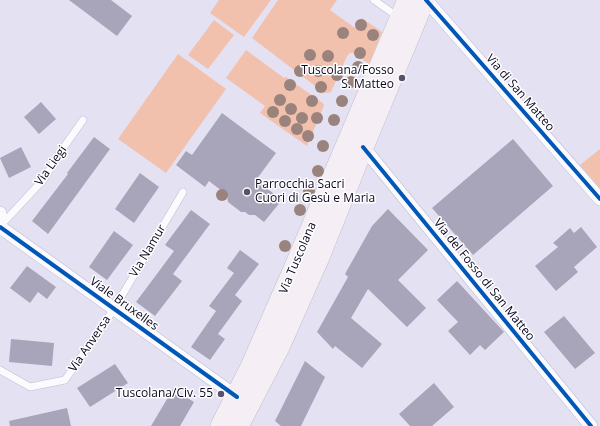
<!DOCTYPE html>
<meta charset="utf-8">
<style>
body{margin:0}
canvas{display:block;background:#e4e1f3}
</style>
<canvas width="600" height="426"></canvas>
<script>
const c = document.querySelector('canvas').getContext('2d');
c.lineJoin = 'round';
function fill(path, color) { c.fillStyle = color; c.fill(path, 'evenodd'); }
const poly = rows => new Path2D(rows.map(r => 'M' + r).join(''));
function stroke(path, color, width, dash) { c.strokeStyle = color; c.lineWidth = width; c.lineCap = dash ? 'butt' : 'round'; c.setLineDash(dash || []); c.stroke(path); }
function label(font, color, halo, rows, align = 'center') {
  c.font = font + ' "Open Sans",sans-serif'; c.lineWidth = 3; c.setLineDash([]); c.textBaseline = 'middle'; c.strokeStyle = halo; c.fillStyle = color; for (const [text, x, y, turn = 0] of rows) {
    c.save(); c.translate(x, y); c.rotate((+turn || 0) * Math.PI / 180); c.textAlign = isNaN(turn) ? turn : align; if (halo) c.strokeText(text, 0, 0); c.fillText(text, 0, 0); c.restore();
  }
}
fill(poly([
 [219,0,271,0,244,37,210,13],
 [278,0,337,0,330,10,355,28,362,18,382,32,369,64,353,53,350,53,347,56,331,92,325,93,323,92,252,38],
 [214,20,234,35,208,69,188,55],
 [246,50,284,78,286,77,324,104,323,108,307,146,260,113,265,106,226,78],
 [178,54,226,89,166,173,118,139],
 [600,149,600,188,580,165]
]), '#f1c1ae');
fill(poly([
 [69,0,111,0,132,16,117,36],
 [41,102,56,119,39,134,24,117],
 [222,113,276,153,256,180,282,200,264,222,255,215,249,215,245,212,241,212,228,202,227,195,209,181,205,187,176,165,186,151,192,155],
 [94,137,110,149,48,234,32,221,68,174,67,173],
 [513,139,553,186,473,255,432,208],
 [21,147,31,167,9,178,0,158],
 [140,173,159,187,134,223,115,209],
 [388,209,428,250,398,280,426,308,407,327,368,289,351,318,382,344,362,368,335,346,333,349,317,332,348,277,345,274,372,226],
 [191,210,210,224,173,274,182,281,155,316,136,302,174,251,165,245],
 [581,227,597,247,574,267,578,272,556,291,535,266,558,247,553,243,570,228,574,233],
 [114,231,133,245,107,280,89,267],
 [240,250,259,264,235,295,242,301,218,334,225,339,210,360,191,347,216,311,209,306,234,273,227,268],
 [27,266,56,287,47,299,38,292,30,303,10,288],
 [457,281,504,332,485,350,480,345,470,355,448,331,458,322,437,300],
 [564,316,595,353,575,369,544,332],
 [11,339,54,343,52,366,9,362],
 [305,361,325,377,301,426,281,426,275,421],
 [115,364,128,383,90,407,77,388],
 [434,383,454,407,432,426,410,426,399,414],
 [173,389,194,402,180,426,151,426],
 [67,408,71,426,10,426,9,421]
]), '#a8a4ba');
const lane = poly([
 [374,0,398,17],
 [0,226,44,179,59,154,83,120],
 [0,370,30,387,65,380,114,309,183,192]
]);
const street = poly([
 [426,0,600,199],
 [363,147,591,426],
 [0,213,0,217],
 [0,227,237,397]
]);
const primary = poly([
 [221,426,251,367,294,269,408,0],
 [238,426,279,347,319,257,363,147,424,0]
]);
stroke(lane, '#bfbbd1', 8);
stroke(street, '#bfbbd1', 14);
stroke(primary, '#c0beca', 22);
stroke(lane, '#fbfafd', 7);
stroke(street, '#fbfafd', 13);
stroke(primary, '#f5eff5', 21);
stroke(poly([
 [426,0,600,199],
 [363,147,591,426],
 [0,227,237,397]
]), '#0057b8', 4);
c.fillStyle = '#9a827d';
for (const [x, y] of [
 [361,25],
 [343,33],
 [373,35],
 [360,53],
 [310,55],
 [328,56],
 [358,67],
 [300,71],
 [318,71],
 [337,75],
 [351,82],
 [290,85],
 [321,87],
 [280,100],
 [312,101],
 [342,101],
 [291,109],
 [273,112],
 [302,118],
 [317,118],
 [334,120],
 [285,121],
 [297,129],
 [308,136],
 [323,146],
 [318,171],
 [309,191],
 [222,195],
 [300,210],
 [285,246]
]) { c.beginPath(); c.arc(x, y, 6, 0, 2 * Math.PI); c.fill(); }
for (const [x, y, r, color] of [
 [402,78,4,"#58536a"],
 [247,192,4,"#58536a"],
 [221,394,4,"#58536a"]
]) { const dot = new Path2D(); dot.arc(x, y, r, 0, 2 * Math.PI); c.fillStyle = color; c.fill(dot); stroke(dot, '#fff', 1.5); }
label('12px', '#0d0620', '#fff', [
 ["Tuscolana/Fosso",394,71],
 ["S. Matteo",394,85],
 ["Parrocchia Sacri",255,185,"left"],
 ["Cuori di Gesù e Maria",255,199,"left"],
 ["Tuscolana/Civ. 55",213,394]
], 'right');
label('12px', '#0d0620', '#fff', [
 ["Via di San Matteo",520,93,49],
 ["Via Liegi",51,166,-55],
 ["Via Namur",148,251,-59],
 ["Via Tuscolana",298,258,-67],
 ["Via del Fosso di San Matteo",484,280,51],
 ["Viale Bruxelles",124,304,36],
 ["Via Anversa",90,344,-56]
]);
</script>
